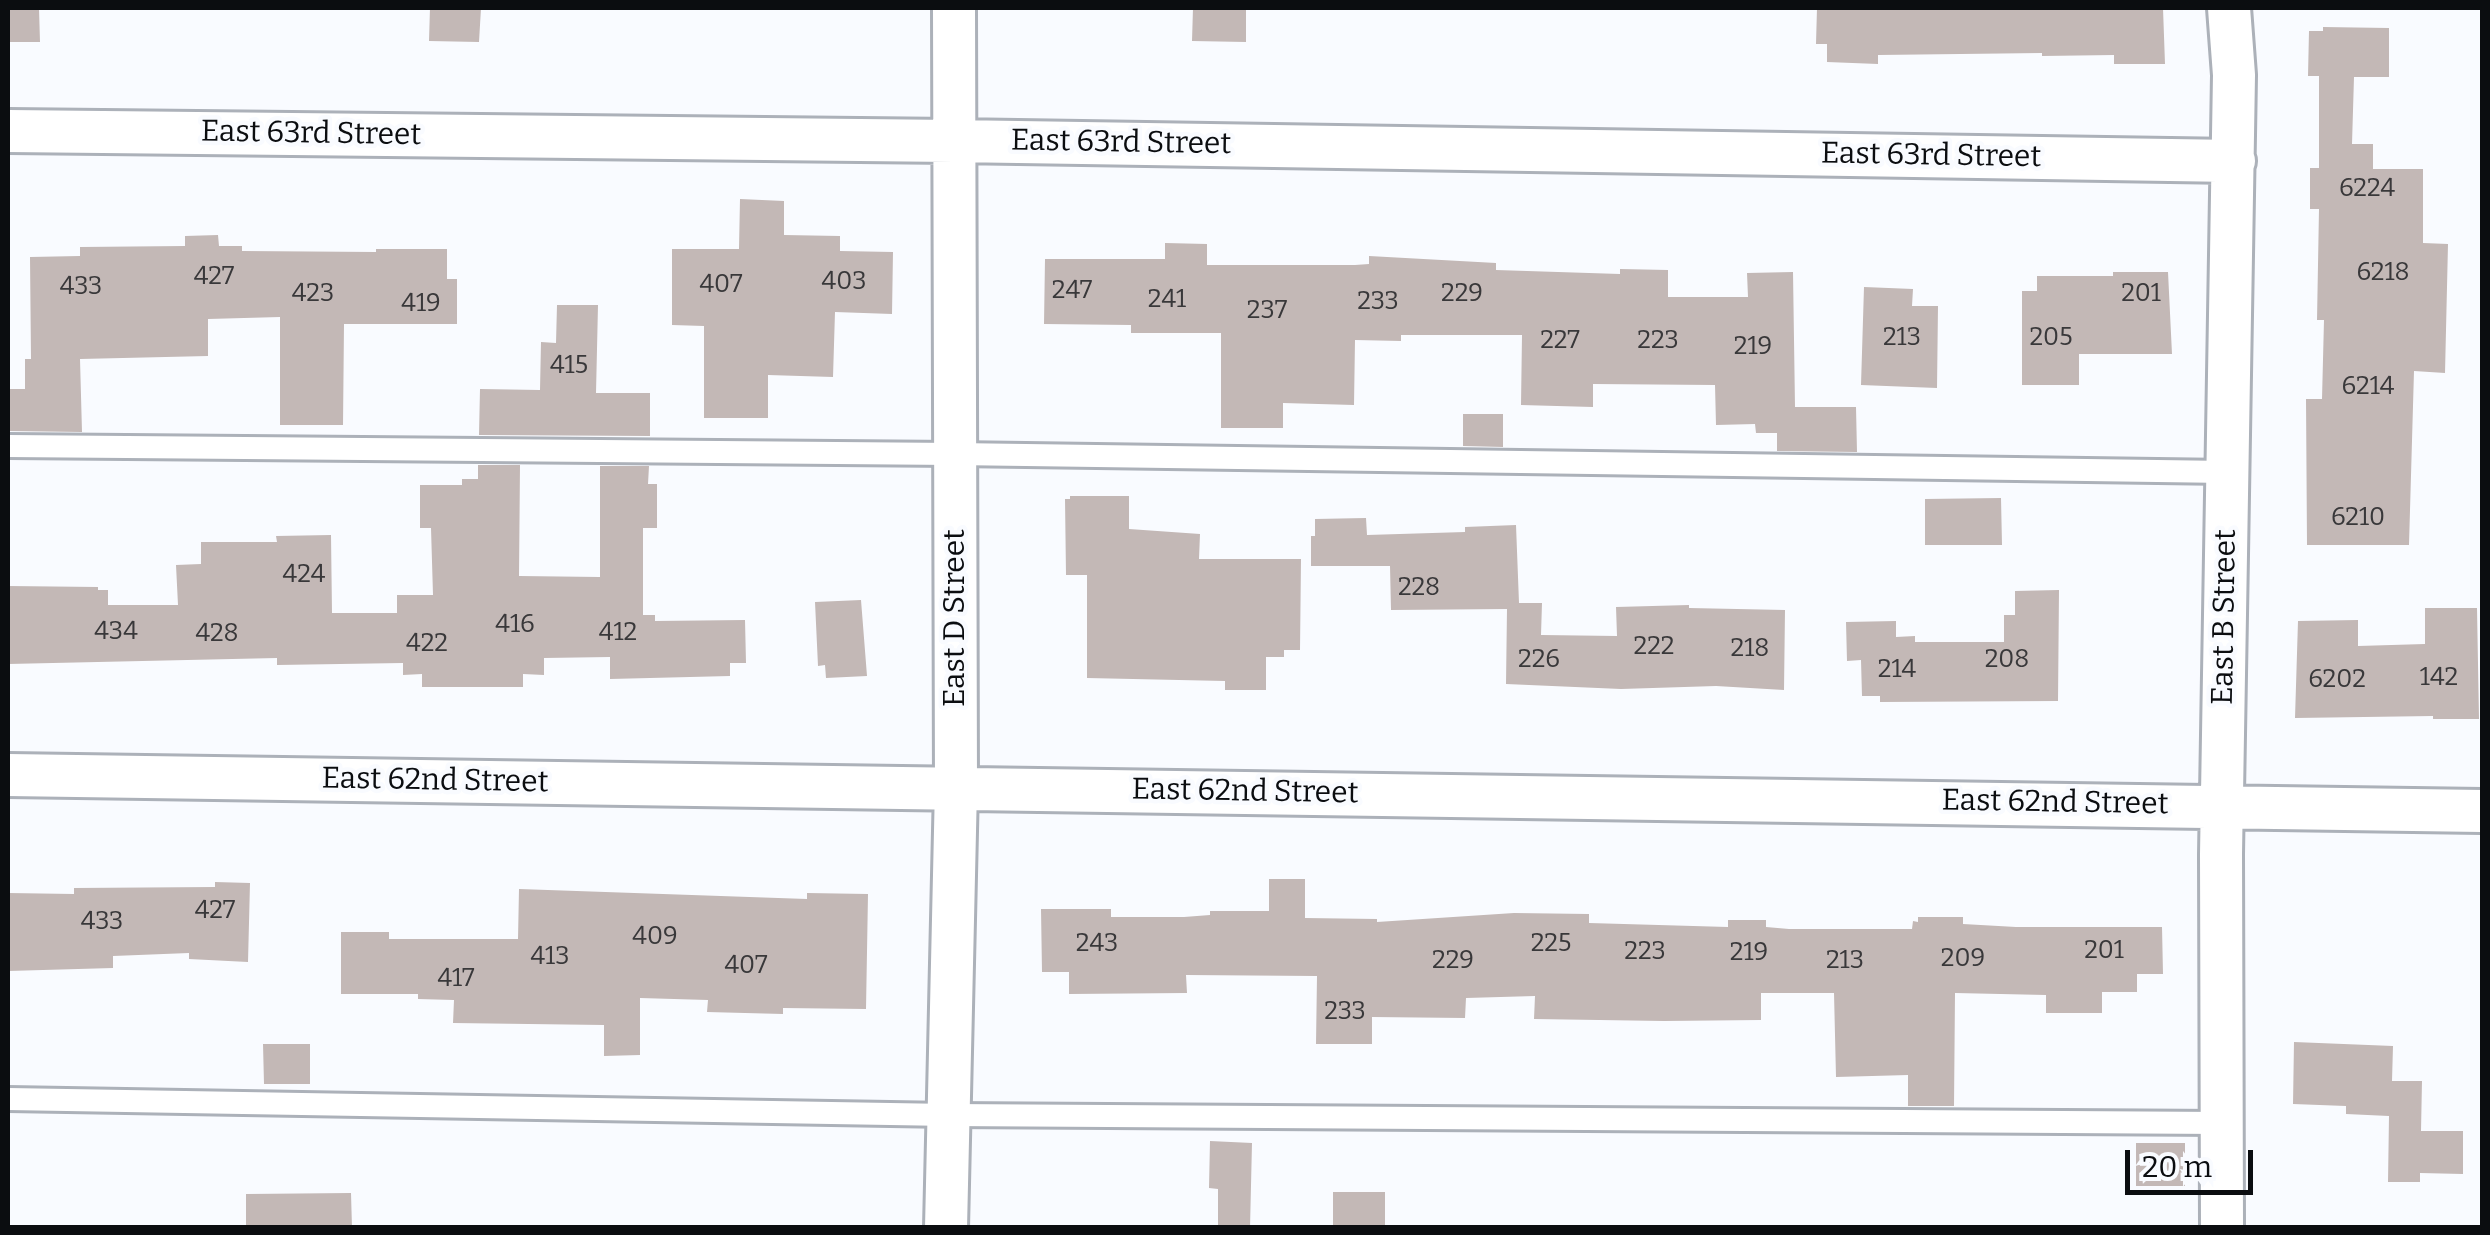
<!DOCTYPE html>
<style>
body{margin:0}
#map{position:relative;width:2490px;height:1235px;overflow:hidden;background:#f9fbff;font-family:Bitter,serif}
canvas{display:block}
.frame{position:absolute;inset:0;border:10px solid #0b0d10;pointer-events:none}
.scale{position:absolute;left:2125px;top:1150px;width:128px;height:45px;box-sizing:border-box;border:5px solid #0b0d10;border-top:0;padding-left:12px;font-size:30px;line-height:35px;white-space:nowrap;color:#0b0d10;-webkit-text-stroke:8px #f9fbff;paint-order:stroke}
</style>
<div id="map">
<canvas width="2490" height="1235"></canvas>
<div class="frame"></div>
<div class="scale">20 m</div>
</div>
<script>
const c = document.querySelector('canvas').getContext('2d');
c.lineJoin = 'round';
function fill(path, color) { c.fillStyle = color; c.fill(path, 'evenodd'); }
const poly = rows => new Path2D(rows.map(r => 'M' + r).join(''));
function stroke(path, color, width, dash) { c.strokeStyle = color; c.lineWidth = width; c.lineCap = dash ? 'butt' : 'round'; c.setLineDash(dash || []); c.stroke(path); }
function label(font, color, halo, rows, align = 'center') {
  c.font = font + ' Bitter,serif'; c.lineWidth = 9; c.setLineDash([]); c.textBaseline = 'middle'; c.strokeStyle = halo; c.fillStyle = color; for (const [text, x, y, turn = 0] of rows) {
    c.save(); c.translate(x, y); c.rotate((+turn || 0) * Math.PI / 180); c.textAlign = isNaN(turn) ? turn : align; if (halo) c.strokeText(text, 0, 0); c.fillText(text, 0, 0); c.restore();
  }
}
fill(poly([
 [8,8,39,8,40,42,8,42],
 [430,8,481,8,479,42,429,41],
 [1193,8,1246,8,1246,42,1192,41],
 [1817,8,2163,8,2165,64,2114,64,2114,55,2042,56,2042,53,1878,55,1878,64,1827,62,1827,44,1816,44],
 [2323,27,2389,28,2389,77,2354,77,2352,144,2373,144,2373,169,2423,169,2423,243,2448,244,2445,373,2414,371,2409,545,2307,545,2306,399,2322,399,2324,320,2317,320,2319,209,2310,209,2310,168,2319,168,2319,76,2308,76,2309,31,2323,31],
 [740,199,784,201,784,235,840,236,840,251,893,252,892,314,835,312,833,377,768,375,768,418,704,418,704,326,672,325,672,249,739,249],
 [218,235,219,246,242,246,242,251,376,252,376,249,447,249,447,279,457,279,457,324,344,324,343,425,280,425,280,317,208,319,208,356,80,359,82,432,8,431,8,389,25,389,25,359,31,359,30,257,80,256,80,247,185,246,185,236],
 [1165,243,1207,244,1207,265,1355,265,1369,264,1369,256,1496,263,1496,270,1620,274,1620,269,1668,270,1668,297,1748,297,1747,273,1793,272,1795,407,1856,407,1857,452,1777,451,1777,433,1756,433,1755,424,1716,425,1715,385,1593,384,1593,407,1521,405,1522,335,1401,335,1401,341,1355,340,1354,405,1283,403,1283,428,1221,428,1221,333,1131,333,1131,325,1044,324,1045,259,1165,259],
 [2113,272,2168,272,2172,354,2079,354,2079,385,2022,385,2022,291,2037,291,2037,276,2113,276],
 [1864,287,1913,289,1912,306,1938,306,1937,388,1861,385],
 [557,305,598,305,596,393,650,393,650,436,479,435,480,389,540,390,541,342,556,343],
 [1463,414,1503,414,1503,447,1463,446],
 [478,465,520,465,519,576,600,577,600,466,649,466,648,484,657,484,657,528,643,528,643,615,655,615,655,621,745,620,746,663,730,663,730,676,610,679,610,657,544,658,544,675,523,674,523,687,422,687,422,674,403,675,403,663,277,665,277,658,8,664,8,586,98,587,98,590,108,590,108,605,178,605,176,565,201,564,201,542,277,542,276,536,331,535,332,613,397,613,397,595,433,595,431,528,420,528,420,485,462,485,462,479,478,479],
 [1070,496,1129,496,1129,529,1200,534,1199,559,1301,559,1300,650,1284,650,1284,657,1266,657,1266,690,1225,690,1225,681,1087,678,1087,575,1066,575,1065,499,1070,499],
 [2001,498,2002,545,1925,545,1925,499],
 [1366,518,1367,535,1465,532,1465,527,1516,525,1519,603,1542,603,1541,635,1617,636,1616,607,1689,605,1689,608,1785,610,1784,690,1716,686,1621,689,1506,684,1507,609,1391,610,1390,566,1311,566,1311,536,1315,536,1315,519],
 [2059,590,2058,701,1880,702,1880,696,1862,696,1861,660,1847,661,1846,622,1896,621,1896,637,1915,636,1915,642,2004,642,2004,615,2015,615,2015,591],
 [861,600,867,676,826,678,825,665,818,666,815,602],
 [2425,608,2477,608,2479,719,2433,719,2433,716,2295,718,2298,621,2358,620,2358,646,2425,644],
 [1269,879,1305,879,1305,918,1377,919,1377,922,1514,913,1589,914,1589,923,1728,927,1728,920,1766,920,1766,927,1789,929,1912,929,1913,921,1918,922,1918,917,1963,917,1963,924,2016,927,2162,927,2163,974,2137,974,2137,992,2102,992,2102,1013,2046,1013,2046,995,1955,993,1954,1106,1908,1106,1908,1075,1836,1077,1834,993,1761,993,1761,1020,1664,1021,1534,1019,1535,996,1466,998,1465,1018,1372,1017,1372,1044,1316,1044,1317,976,1186,975,1187,993,1069,994,1069,972,1042,972,1041,909,1111,909,1111,917,1184,917,1210,915,1210,911,1269,911],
 [215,882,250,883,248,962,189,959,189,953,113,956,113,968,8,971,8,893,74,894,74,888,215,887],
 [519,889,807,899,807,893,868,894,866,1009,783,1008,783,1014,707,1012,708,1000,640,998,640,1055,604,1056,604,1025,453,1023,454,1000,418,999,418,994,341,994,341,932,389,932,389,939,518,939],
 [2294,1042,2393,1046,2392,1081,2422,1081,2421,1131,2463,1131,2463,1174,2420,1173,2420,1182,2388,1182,2389,1116,2346,1114,2346,1106,2293,1104],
 [263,1044,310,1044,310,1084,264,1084],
 [1210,1141,1252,1143,1250,1228,1218,1228,1218,1189,1209,1188],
 [2136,1143,2185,1143,2185,1186,2136,1186],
 [1333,1192,1385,1192,1385,1228,1333,1228],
 [351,1193,352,1228,246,1228,246,1194]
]), '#c3b8b6');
const lane = poly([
 [8,446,955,454,2228,472],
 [8,1099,949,1115,2222,1123]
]);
const street = poly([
 [8,131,954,141,2234,161],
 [8,775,2482,811],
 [946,1228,956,787,954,8],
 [2222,1228,2221,854,2234,75,2229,8]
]);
stroke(lane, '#acb1b9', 28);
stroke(street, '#acb1b9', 48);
stroke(lane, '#fff', 22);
stroke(street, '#fff', 42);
label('25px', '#39383a', null, [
 ["6224",2367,189],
 ["6218",2383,273],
 ["427",214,277],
 ["403",844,282],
 ["407",721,285],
 ["433",81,287],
 ["247",1072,291],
 ["423",313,294],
 ["229",1462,294],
 ["201",2141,294],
 ["241",1167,300],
 ["233",1378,302],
 ["419",421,304],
 ["237",1267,311],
 ["213",1902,338],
 ["205",2051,338],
 ["227",1560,341],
 ["223",1658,341],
 ["219",1753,347],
 ["415",569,366],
 ["6214",2368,387],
 ["6210",2358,518],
 ["424",304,575],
 ["228",1419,588],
 ["416",515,625],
 ["434",116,632],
 ["412",618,633],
 ["428",217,634],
 ["422",427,644],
 ["222",1654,647],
 ["218",1750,649],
 ["226",1539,660],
 ["208",2007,660],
 ["214",1897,670],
 ["142",2439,678],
 ["6202",2337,680],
 ["427",215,911],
 ["433",102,922],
 ["409",655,937],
 ["243",1097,944],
 ["225",1551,944],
 ["201",2104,951],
 ["223",1645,952],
 ["219",1749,953],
 ["413",550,957],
 ["209",1963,959],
 ["229",1453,961],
 ["213",1845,961],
 ["407",746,966],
 ["417",456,979],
 ["233",1345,1012]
]);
label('30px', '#0b0d10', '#f9fbff', [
 ["East 63rd Street",311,134,1],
 ["East 63rd Street",1121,143,1],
 ["East 63rd Street",1931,156,1],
 ["East B Street",2225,617,-89],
 ["East D Street",956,618,-90],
 ["East 62nd Street",435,781,1],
 ["East 62nd Street",1245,792,1],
 ["East 62nd Street",2055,803,1]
]);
</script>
